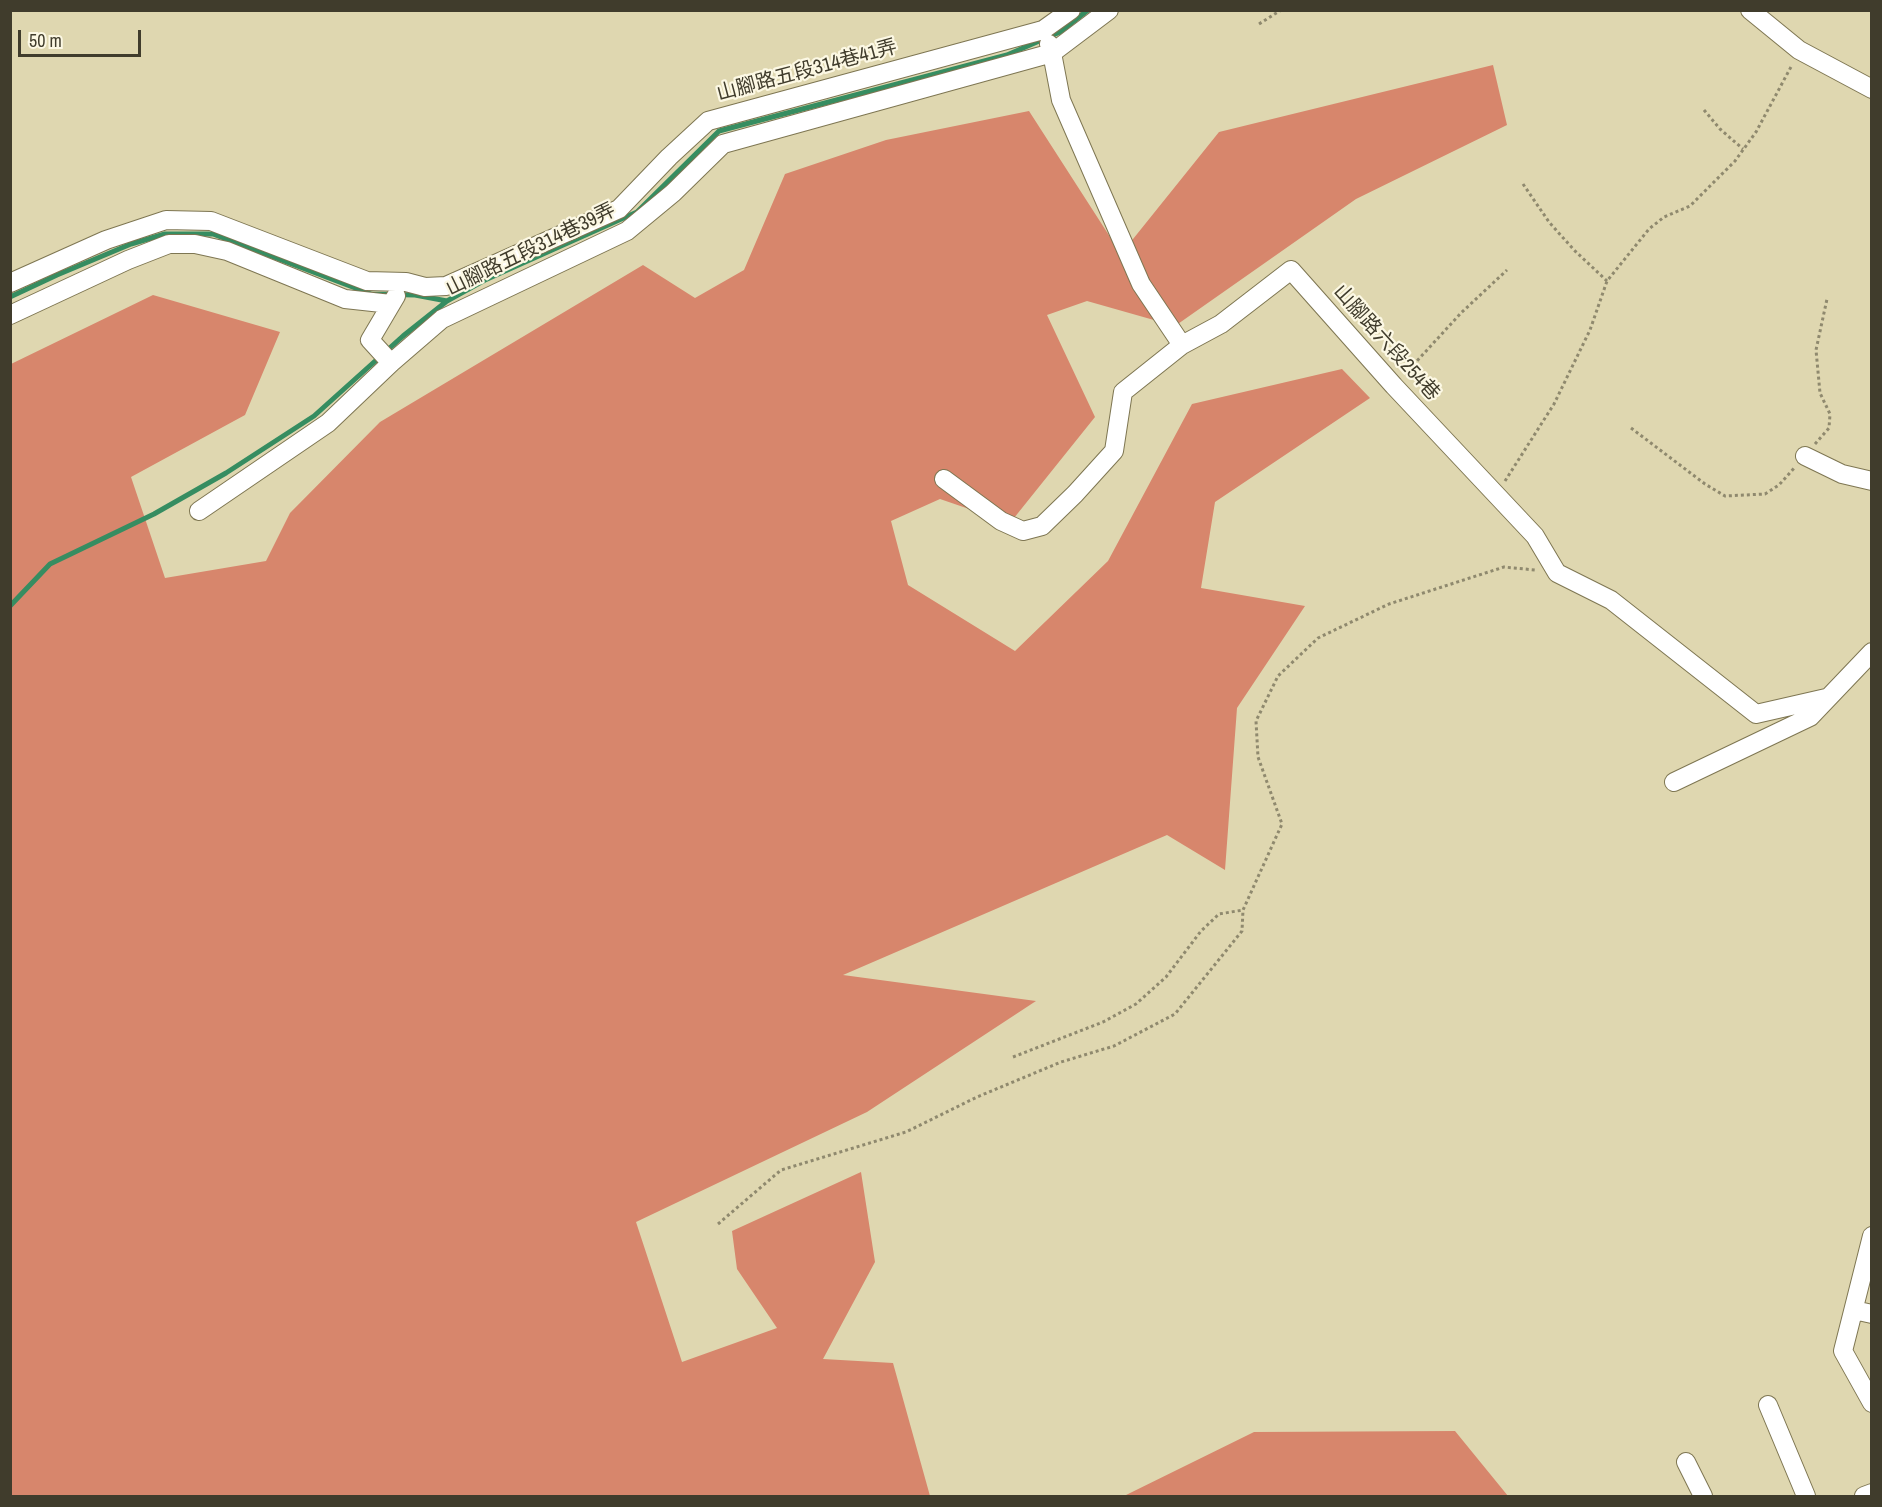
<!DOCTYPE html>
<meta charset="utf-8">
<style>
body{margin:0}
#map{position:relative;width:1882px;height:1507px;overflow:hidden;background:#dfd7b0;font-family:"Archivo Narrow",sans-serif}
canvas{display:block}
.frame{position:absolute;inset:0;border:12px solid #403c2c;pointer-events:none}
.scale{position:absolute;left:18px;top:30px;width:123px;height:27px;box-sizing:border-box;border:3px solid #403c2c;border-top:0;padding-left:8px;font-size:18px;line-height:21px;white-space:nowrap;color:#403c2c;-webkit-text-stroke:4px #fcf8e4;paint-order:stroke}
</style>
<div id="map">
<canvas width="1882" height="1507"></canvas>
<div class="frame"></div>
<div class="scale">50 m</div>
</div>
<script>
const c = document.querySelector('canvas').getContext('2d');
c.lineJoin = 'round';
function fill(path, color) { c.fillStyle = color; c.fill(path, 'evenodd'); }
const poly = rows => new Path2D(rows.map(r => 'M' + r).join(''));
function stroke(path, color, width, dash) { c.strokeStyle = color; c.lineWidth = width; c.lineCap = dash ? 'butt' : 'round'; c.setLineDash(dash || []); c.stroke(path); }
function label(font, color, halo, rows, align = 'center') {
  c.font = font + ' "Archivo Narrow","Noto Sans TC",sans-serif'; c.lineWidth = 4.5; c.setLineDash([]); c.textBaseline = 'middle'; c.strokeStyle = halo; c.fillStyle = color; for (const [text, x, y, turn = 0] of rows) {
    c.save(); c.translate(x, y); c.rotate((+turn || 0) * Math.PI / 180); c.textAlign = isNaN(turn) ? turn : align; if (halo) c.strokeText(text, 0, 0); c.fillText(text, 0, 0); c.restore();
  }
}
fill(poly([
 [1493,65,1507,125,1356,199,1175,326,1087,301,1047,315,1095,417,1010,523,940,499,891,521,908,585,1015,651,1108,561,1192,404,1342,369,1370,398,1215,502,1201,588,1305,606,1237,708,1225,870,1167,835,843,975,1036,1001,867,1112,636,1222,682,1362,777,1328,737,1269,732,1231,861,1172,875,1262,823,1359,893,1363,930,1496,11,1496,11,364,153,295,280,332,245,415,131,477,165,578,266,561,290,513,380,422,643,265,695,298,744,270,785,174,886,140,1029,111,1121,254,1219,132],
 [1455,1431,1508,1496,1124,1496,1254,1432]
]), '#d7866c');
stroke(poly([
 [10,297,57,275,131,244,165,234,213,234,371,294,415,295,447,301,485,280,637,212,719,131,1007,55,1060,32,1088,10],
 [10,606,50,564,154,514,226,473,314,416,403,336,447,301]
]), '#368d61', 5);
const minor = poly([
 [1750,10,1799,50,1872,89],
 [1049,44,1052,53,1061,100,1141,284,1182,345],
 [10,283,106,240,166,220,211,221,367,281,406,282,425,287,446,286,619,209,669,157,708,121,1043,30,1071,10],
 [10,315,128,260,169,244,195,244,227,251,345,299,391,304],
 [391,363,370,340,396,296],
 [1805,456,1842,474,1872,481],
 [944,479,1001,521,1023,531,1042,526,1075,494,1114,451,1123,392,1182,345,1221,324,1291,270,1394,386,1535,536,1557,573,1611,600,1756,714,1826,698],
 [199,511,328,423,391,363,442,319,627,231,673,193,723,144,1052,53,1109,10],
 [1674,782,1810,717,1872,652],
 [1872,1236,1843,1351,1872,1403],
 [1854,1310,1872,1314],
 [1768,1405,1806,1496],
 [1686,1462,1703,1496],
 [1864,1496,1872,1493]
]);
stroke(minor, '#7e7652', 20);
stroke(poly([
 [1546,10,1546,11],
 [1259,24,1281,10],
 [1704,110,1720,129,1743,149],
 [1523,184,1549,222,1574,250,1607,281],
 [1405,374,1461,313,1507,270],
 [1631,428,1705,484,1725,496,1765,494,1779,485,1795,467],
 [1815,444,1829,428,1830,414,1820,393,1816,350,1827,299],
 [1505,481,1554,404,1590,330,1607,281,1649,229,1664,217,1690,206,1735,161,1756,132,1792,65],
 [1013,1057,1103,1022,1136,1004,1166,977,1201,931,1219,914,1243,910],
 [718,1224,781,1170,906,1132,977,1097,1061,1062,1114,1046,1175,1014,1242,931,1243,910,1282,824,1258,757,1256,721,1278,676,1318,638,1389,604,1504,567,1535,570]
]), '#8f896e', 3, [3, 3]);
stroke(minor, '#fff', 18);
label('20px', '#403c2c', '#fcf8e4', [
 ["山腳路五段314巷41弄",807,71,-15],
 ["山腳路五段314巷39弄",531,250,-26],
 ["山腳路六段254巷",1386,343,48]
]);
</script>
